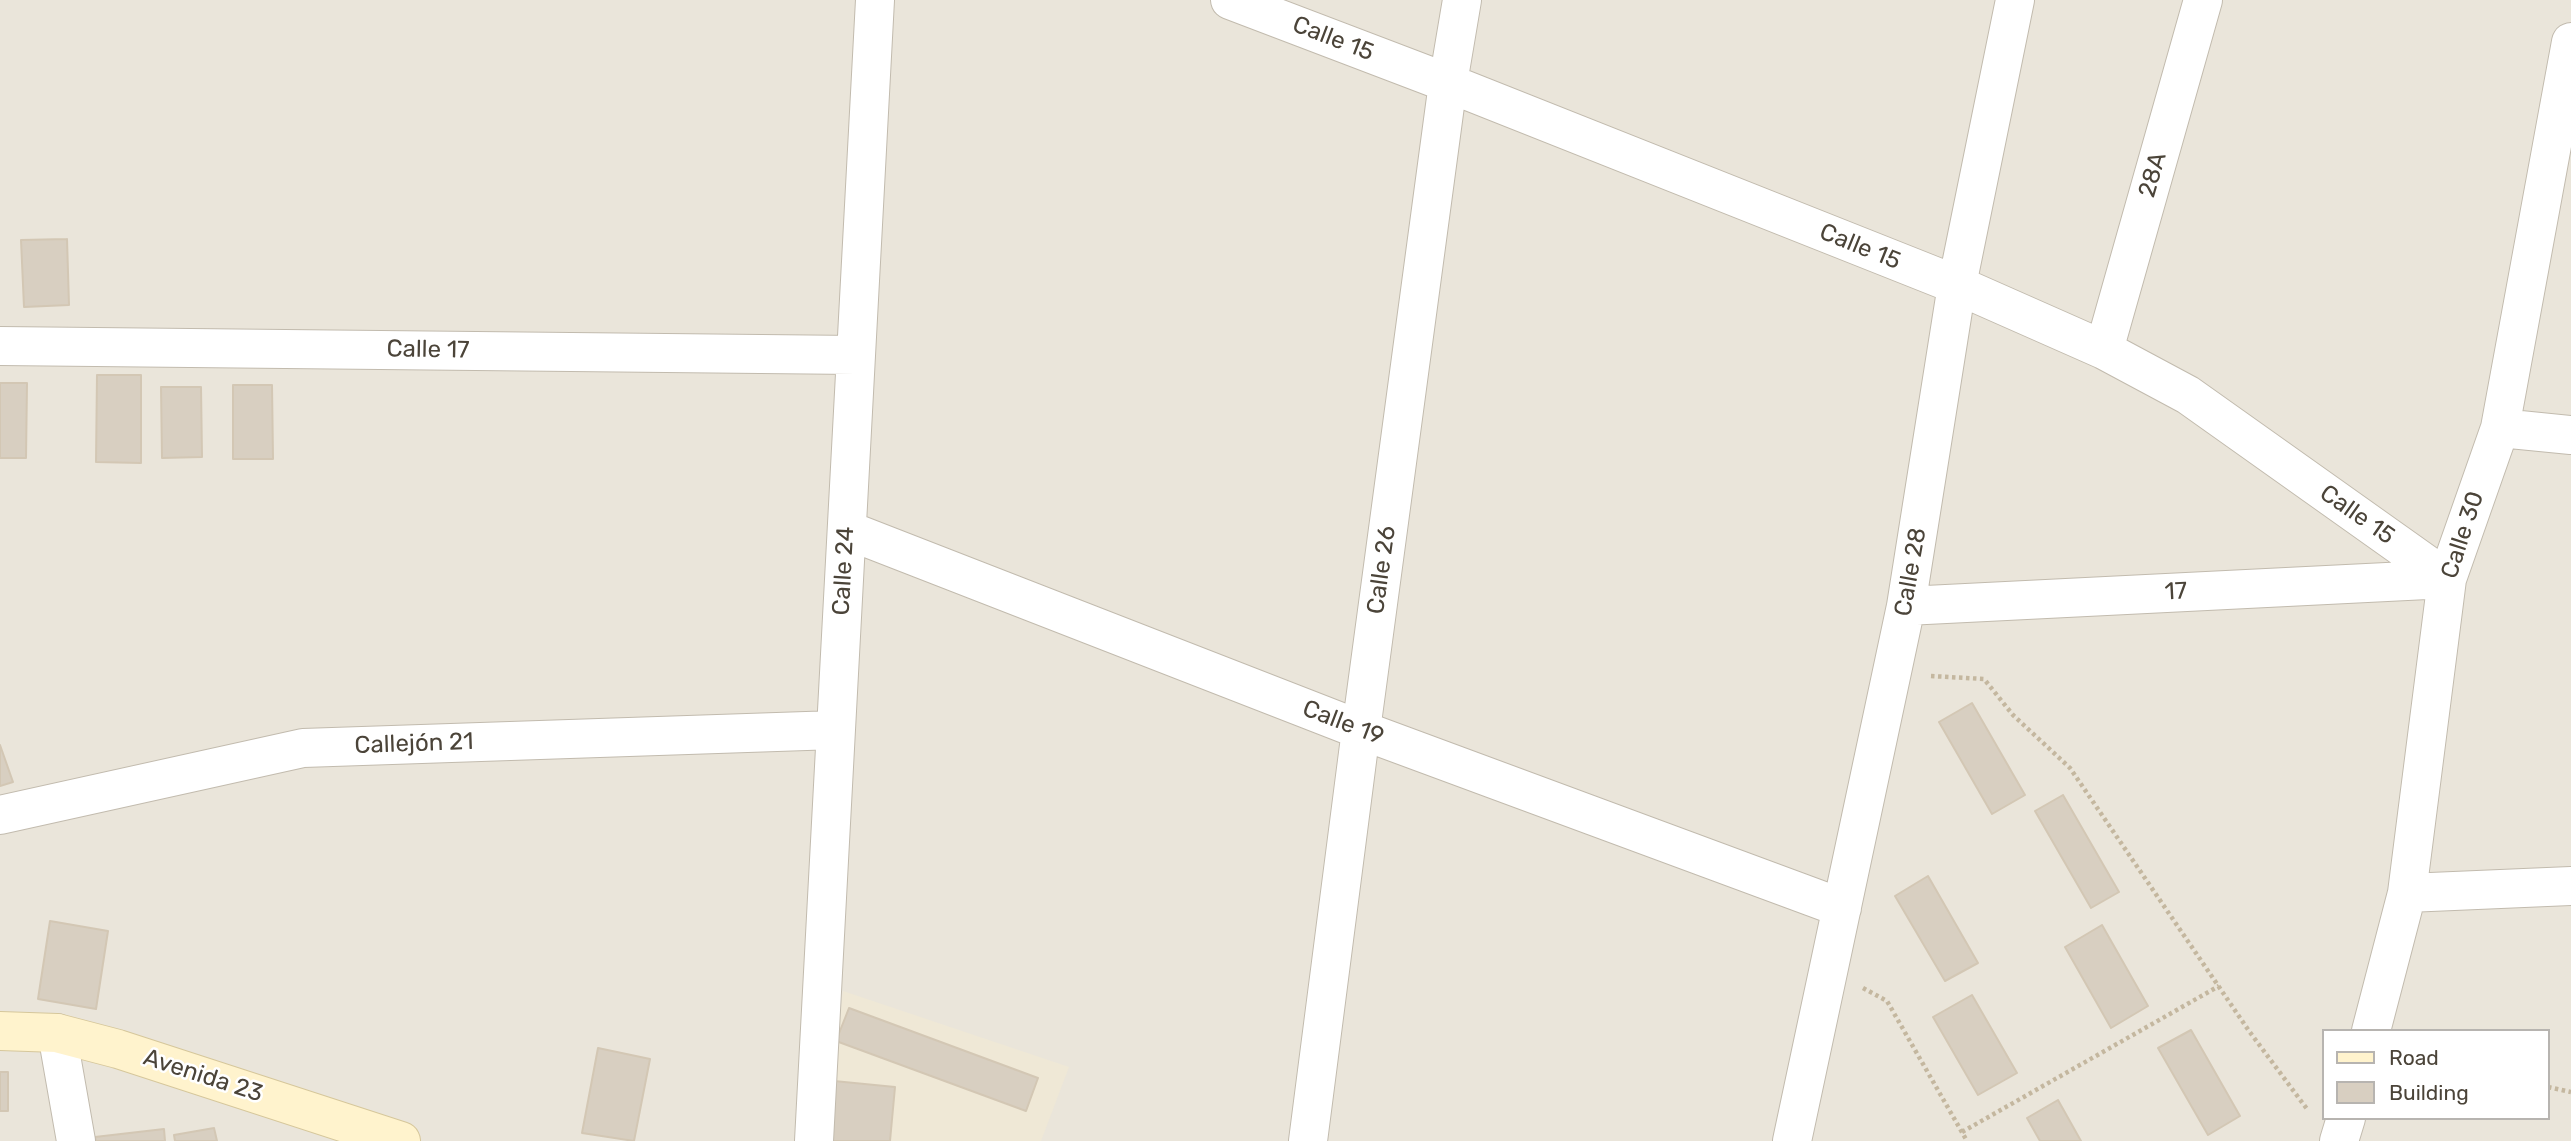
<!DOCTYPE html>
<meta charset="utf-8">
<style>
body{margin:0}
#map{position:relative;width:2571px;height:1141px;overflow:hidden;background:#f6f3ec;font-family:Rubik,sans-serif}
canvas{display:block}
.legend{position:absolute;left:2322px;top:1029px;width:228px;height:91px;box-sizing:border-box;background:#fff;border:2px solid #b7b4b0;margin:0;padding:9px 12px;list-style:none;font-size:21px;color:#4b4439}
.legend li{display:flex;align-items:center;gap:14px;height:35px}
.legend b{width:35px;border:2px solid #b7b4b0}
</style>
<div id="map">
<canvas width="2571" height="1141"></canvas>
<ul class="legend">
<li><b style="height:9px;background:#fff3cd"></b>Road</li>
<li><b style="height:19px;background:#d8cfc1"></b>Building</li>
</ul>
</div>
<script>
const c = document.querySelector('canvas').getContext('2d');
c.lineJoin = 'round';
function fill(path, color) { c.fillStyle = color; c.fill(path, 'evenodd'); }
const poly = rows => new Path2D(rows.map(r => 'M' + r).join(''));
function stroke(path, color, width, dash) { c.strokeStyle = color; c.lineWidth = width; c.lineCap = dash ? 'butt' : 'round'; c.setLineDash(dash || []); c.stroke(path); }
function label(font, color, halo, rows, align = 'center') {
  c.font = font + ' Rubik,sans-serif'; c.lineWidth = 5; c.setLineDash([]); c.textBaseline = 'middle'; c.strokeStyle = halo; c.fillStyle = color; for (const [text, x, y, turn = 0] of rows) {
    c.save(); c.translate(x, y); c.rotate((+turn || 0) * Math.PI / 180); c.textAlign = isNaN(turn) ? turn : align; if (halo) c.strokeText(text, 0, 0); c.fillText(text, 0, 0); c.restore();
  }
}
fill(poly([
 [0,0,2571,0,2571,1141,0,1141],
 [2324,1031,2548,1031,2548,1118,2324,1118]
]), '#eae5da');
fill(poly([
 [843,991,1069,1067,1041,1141,824,1141]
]), '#efe8d6');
const building = poly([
 [67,239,69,305,24,307,21,240,67,239],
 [97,375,141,375,141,463,96,462,97,375],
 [0,383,27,383,26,458,0,458,0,383],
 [233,385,272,385,273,459,233,459,233,385],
 [161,387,201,387,202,457,162,458,161,387],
 [1972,703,2025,795,1992,814,1939,722,1972,703],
 [0,745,13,782,0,786,0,745],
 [2063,795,2119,892,2091,908,2035,811,2063,795],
 [1928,876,1978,963,1945,981,1895,896,1928,876],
 [50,921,108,931,96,1009,38,999,50,921],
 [2102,925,2148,1006,2111,1028,2065,947,2102,925],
 [1972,995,2017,1073,1978,1095,1933,1017,1972,995],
 [849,1008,1038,1078,1026,1111,836,1041,849,1008],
 [2191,1030,2240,1116,2208,1135,2158,1048,2191,1030],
 [598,1048,650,1059,634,1141,582,1133,598,1048],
 [0,1072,8,1072,8,1111,0,1111,0,1072],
 [834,1081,895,1087,890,1141,828,1141,834,1081],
 [2058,1100,2081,1141,2040,1141,2027,1118,2058,1100],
 [214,1128,217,1141,175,1141,174,1135,214,1128],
 [164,1129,165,1141,96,1141,95,1137,164,1129]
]);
fill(building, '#d8cfc1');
stroke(building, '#d3c7b4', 2);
const street = poly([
 [1230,0,1448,83,1957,285,2104,350,2188,395,2447,579],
 [0,346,856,355],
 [2104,350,2203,0],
 [2500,428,2571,435],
 [847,530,1361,730,1842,908],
 [1906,606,2447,579],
 [0,815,303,748,836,730],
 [2407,893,2571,886],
 [2371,1031,2407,893,2447,579,2500,428,2571,42],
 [57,1033,76,1141],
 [814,1141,875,0],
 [1308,1141,1361,730,1448,83,1462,0],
 [1792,1141,1906,606,1957,285,2015,0],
 [2339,1141,2346,1118]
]);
const secondary = poly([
 [0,1031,57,1033,118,1049,401,1141]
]);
stroke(street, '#c2bbae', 40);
stroke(secondary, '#d6c79b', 40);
stroke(poly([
 [1931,676,1984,679,2013,715,2070,768,2249,1031,2307,1109],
 [1863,988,1887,1001,1967,1141],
 [2548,1087,2571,1092],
 [1962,1132,2219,986]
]), '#c4b79f', 4.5, [3.5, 3.5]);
stroke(street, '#fff', 38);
stroke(secondary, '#fff3cd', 38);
label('24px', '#4b4439', '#fff', [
 ["Calle 15",1333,39,21],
 ["28A",2153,175,-74],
 ["Calle 15",1860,247,22],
 ["Calle 17",428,350,1],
 ["Calle 15",2357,515,35],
 ["Calle 30",2463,535,-72],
 ["Calle 26",1382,570,-82],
 ["Calle 24",844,571,-87],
 ["Calle 28",1911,572,-80],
 ["17",2176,592,-3],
 ["Calle 19",1343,723,21],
 ["Callejón 21",414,744,-2],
 ["Avenida 23",203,1076,18]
]);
</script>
